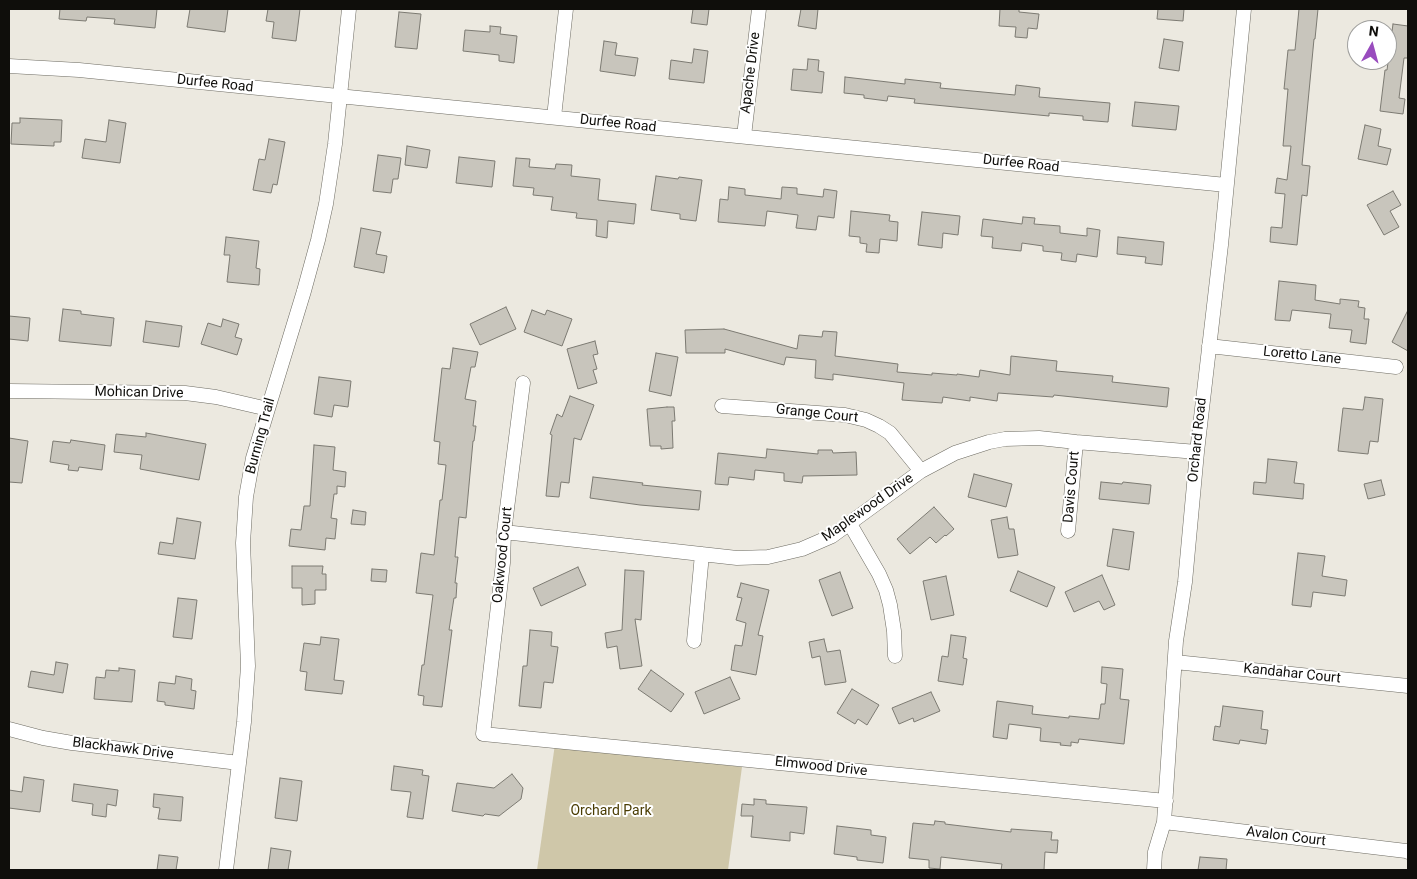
<!DOCTYPE html>
<style>
body{margin:0}
#map{position:relative;width:1417px;height:879px;overflow:hidden;background:#ece9e0;font-family:Roboto,sans-serif}
canvas{display:block}
.frame{position:absolute;inset:0;border:10px solid #0f0e0b;pointer-events:none}
.north{position:absolute;left:1347px;top:20px;width:50px;height:50px;box-sizing:border-box;background:#fff;border:1px solid #9f9f9d;border-radius:50%;rotate:7deg;font-size:14px;font-weight:700;line-height:20px;text-align:center;color:#0f0e0b}
.north::after{content:'';display:block;margin:auto;width:18px;height:22px;background:#994cbe;clip-path:polygon(50% 0,100% 100%,50% 72%,0 100%)}
</style>
<div id="map">
<canvas width="1417" height="879"></canvas>
<div class="frame"></div>
<div class="north">N</div>
</div>
<script>
const c = document.querySelector('canvas').getContext('2d');
c.lineJoin = 'round';
function fill(path, color) { c.fillStyle = color; c.fill(path, 'evenodd'); }
const poly = rows => new Path2D(rows.map(r => 'M' + r).join(''));
function stroke(path, color, width, dash) { c.strokeStyle = color; c.lineWidth = width; c.lineCap = dash ? 'butt' : 'round'; c.setLineDash(dash || []); c.stroke(path); }
function label(font, color, halo, rows, align = 'center') {
  c.font = font + ' Roboto,sans-serif'; c.lineWidth = 4; c.setLineDash([]); c.textBaseline = 'middle'; c.strokeStyle = halo; c.fillStyle = color; for (const [text, x, y, turn = 0] of rows) {
    c.save(); c.translate(x, y); c.rotate((+turn || 0) * Math.PI / 180); c.textAlign = isNaN(turn) ? turn : align; if (halo) c.strokeText(text, 0, 0); c.fillText(text, 0, 0); c.restore();
  }
}
fill(poly([
 [555,744,742,767,728,870,537,870]
]), '#cfc7a9');
const building = poly([
 [60,9,157,9,155,28,114,24,115,19,87,17,86,21,59,19,60,9],
 [190,9,228,9,225,32,187,27,190,9],
 [268,9,300,9,296,41,272,38,274,22,266,21,268,9],
 [693,9,709,9,707,25,691,23,693,9],
 [801,9,818,9,816,29,798,26,801,9],
 [1000,9,1019,9,1019,12,1039,14,1037,29,1028,28,1027,38,1015,37,1016,27,999,26,1000,9],
 [1158,9,1184,9,1183,21,1157,19,1158,9],
 [1299,9,1318,9,1315,39,1314,39,1302,165,1310,166,1307,196,1302,195,1297,245,1270,242,1271,227,1282,228,1285,194,1275,193,1277,178,1287,180,1291,146,1283,146,1288,89,1284,89,1288,50,1295,50,1299,9],
 [399,12,421,14,417,49,395,47,399,12],
 [1393,24,1408,26,1408,58,1404,58,1399,98,1405,99,1403,114,1380,111,1385,70,1387,70,1393,24],
 [490,26,501,27,500,34,517,36,514,63,499,61,499,55,463,51,465,30,490,32,490,26],
 [1164,39,1183,42,1179,71,1159,68,1164,39],
 [604,41,617,43,615,55,638,58,635,76,600,71,604,41],
 [694,49,708,51,704,83,669,79,671,60,692,63,694,49],
 [808,59,819,60,818,71,824,72,822,93,791,90,793,69,807,70,808,59],
 [845,77,905,84,905,79,941,83,940,88,1015,95,1016,85,1040,88,1039,97,1110,103,1108,122,1083,120,1083,116,1049,113,1049,116,914,103,915,99,888,96,887,101,864,98,864,95,844,93,845,77],
 [1135,102,1179,106,1176,130,1132,126,1135,102],
 [20,118,62,120,61,142,54,142,54,146,11,144,12,123,20,123,20,118],
 [109,120,126,123,120,163,82,158,85,139,106,142,109,120],
 [1365,125,1381,129,1378,146,1391,149,1387,165,1358,159,1365,125],
 [269,139,285,142,277,185,273,184,271,193,253,190,259,159,265,160,269,139],
 [407,146,430,150,427,168,405,165,407,146],
 [378,155,401,158,398,179,393,179,391,193,373,191,378,155],
 [459,157,495,161,492,187,456,183,459,157],
 [516,158,530,159,529,167,555,169,556,164,572,165,571,176,600,179,598,200,636,204,634,224,608,221,607,238,596,236,597,220,576,218,577,213,551,210,553,197,533,195,534,188,513,186,516,158],
 [656,176,678,179,679,177,702,180,696,221,680,219,680,214,651,210,656,176],
 [729,187,745,189,745,195,781,199,782,187,797,188,797,194,823,197,824,189,837,191,834,218,818,216,816,230,796,228,798,215,767,211,765,226,718,222,720,199,728,200,729,187],
 [1393,191,1401,205,1390,211,1399,227,1384,235,1367,205,1393,191],
 [851,211,890,215,889,221,898,222,897,241,880,239,879,253,866,252,867,244,860,243,860,237,849,236,851,211],
 [922,212,960,216,958,235,943,233,942,248,918,245,922,212],
 [1023,217,1035,218,1034,224,1060,226,1060,233,1087,236,1087,228,1100,230,1097,257,1077,254,1076,262,1061,260,1062,253,1043,251,1043,246,1022,243,1021,251,992,248,993,237,981,236,983,219,1022,224,1023,217],
 [361,228,381,232,376,254,387,256,384,273,354,267,361,228],
 [226,237,259,241,256,268,260,269,259,285,227,282,230,255,224,255,226,237],
 [1118,237,1164,242,1162,265,1145,263,1146,257,1117,254,1118,237],
 [1279,281,1316,285,1315,300,1340,304,1340,299,1359,301,1358,307,1365,308,1364,319,1369,319,1366,344,1350,342,1352,330,1329,328,1331,314,1292,310,1290,321,1275,320,1279,281],
 [506,307,516,329,480,345,470,324,506,307],
 [63,309,81,311,81,314,114,318,111,346,59,341,63,309],
 [532,310,545,315,547,310,572,319,562,346,524,332,532,310],
 [1408,310,1408,351,1392,342,1408,310],
 [9,316,30,318,28,341,9,339,9,316],
 [223,319,239,324,235,337,242,339,237,355,201,344,208,323,221,327,223,319],
 [146,321,182,326,179,347,143,342,146,321],
 [724,329,797,349,799,335,822,337,823,331,837,332,835,356,898,364,897,372,932,375,932,373,957,375,957,374,979,377,980,370,1010,375,1011,356,1057,361,1056,371,1113,376,1112,382,1169,388,1167,407,1054,395,1053,397,998,393,997,401,970,397,970,401,943,397,942,403,902,400,904,383,833,374,833,380,815,378,816,360,786,357,784,365,725,349,725,353,686,353,685,330,724,329],
 [595,341,598,354,593,355,597,369,593,370,597,383,578,389,567,349,595,341],
 [453,348,478,352,475,367,471,367,465,399,476,401,473,426,476,426,474,441,473,441,466,518,459,517,455,557,458,557,455,583,457,583,456,598,454,598,449,630,452,630,442,707,423,705,424,696,418,695,422,665,424,665,433,595,416,593,421,553,434,555,440,500,442,500,446,465,438,464,440,442,434,441,442,368,450,369,453,348],
 [656,353,678,357,671,396,649,391,656,353],
 [319,377,351,381,348,407,334,405,332,417,314,414,319,377],
 [570,396,594,405,581,440,574,438,569,483,561,482,559,497,546,496,552,435,550,434,557,414,562,417,570,396],
 [1365,397,1383,399,1378,442,1370,441,1368,454,1338,451,1343,408,1363,410,1365,397],
 [667,407,674,407,675,421,672,421,673,448,661,449,661,446,650,446,647,409,667,407],
 [146,433,206,444,199,480,140,469,142,455,114,452,116,434,146,437,146,433],
 [9,438,28,441,22,483,9,482,9,438],
 [71,440,105,445,102,470,79,467,78,471,68,470,69,465,50,462,53,441,70,443,71,440],
 [314,445,335,447,333,470,346,472,345,487,337,486,337,494,334,494,331,518,337,519,335,539,326,538,325,550,289,546,291,529,301,530,304,506,310,506,314,445],
 [767,449,818,454,818,450,832,450,833,453,856,452,857,475,803,476,802,483,784,481,784,473,755,470,754,480,729,477,728,485,715,484,718,453,766,458,767,449],
 [1268,459,1297,462,1294,483,1304,484,1303,499,1253,494,1254,482,1266,483,1268,459],
 [974,474,1012,484,1006,507,968,497,974,474],
 [593,477,643,483,642,485,701,491,699,510,640,505,590,498,593,477],
 [1381,480,1385,495,1368,499,1364,484,1381,480],
 [1101,482,1122,484,1123,482,1151,485,1149,504,1099,499,1101,482],
 [934,507,954,529,946,536,945,535,936,543,930,537,910,554,897,539,934,507],
 [353,510,366,512,365,525,351,524,353,510],
 [1007,517,1009,529,1014,529,1018,555,998,558,991,520,1007,517],
 [177,518,201,522,195,559,158,554,160,542,173,544,177,518],
 [1113,529,1134,532,1129,570,1107,566,1113,529],
 [1298,553,1325,556,1322,576,1347,580,1345,596,1313,592,1311,607,1292,605,1298,553],
 [292,566,323,566,322,574,326,574,326,590,315,590,315,604,302,605,302,588,292,588,292,566],
 [578,567,586,585,541,606,533,588,578,567],
 [372,569,387,570,386,582,371,581,372,569],
 [625,570,644,571,641,620,635,619,642,666,620,669,617,646,607,648,605,633,622,630,625,570],
 [1018,571,1055,587,1047,607,1010,591,1018,571],
 [840,572,853,608,832,616,819,580,840,572],
 [1102,575,1115,605,1104,610,1099,601,1074,612,1065,592,1102,575],
 [946,576,954,615,931,620,923,581,946,576],
 [741,583,769,590,758,635,763,636,756,675,731,670,735,645,742,646,746,623,736,620,742,598,737,597,741,583],
 [178,598,197,600,192,639,173,637,178,598],
 [530,630,552,632,551,646,558,647,553,683,544,682,541,708,519,706,523,666,527,666,530,630],
 [951,635,966,637,963,658,967,659,963,685,938,681,942,656,948,657,951,635],
 [321,637,339,639,334,680,344,681,342,694,305,690,307,672,300,671,304,643,320,645,321,637],
 [824,639,827,652,840,650,846,682,825,685,820,656,812,658,809,642,824,639],
 [56,662,68,664,63,693,28,687,31,671,54,675,56,662],
 [1102,667,1123,669,1120,699,1129,700,1124,744,1079,739,1078,743,1071,742,1071,746,1060,745,1061,743,1040,741,1041,728,1009,724,1007,739,993,737,997,701,1033,706,1032,714,1069,718,1069,716,1099,719,1101,704,1105,704,1107,684,1101,683,1102,667],
 [119,668,135,670,132,702,94,699,96,677,105,678,106,670,119,671,119,668],
 [651,670,684,694,671,712,638,689,651,670],
 [176,676,192,679,191,690,196,691,194,709,165,705,165,702,157,701,159,682,175,684,176,676],
 [730,677,740,699,704,714,695,692,730,677],
 [852,689,879,705,867,725,858,719,855,724,837,713,852,689],
 [931,692,940,711,914,722,913,718,899,724,892,708,931,692],
 [1223,706,1263,711,1261,729,1268,730,1266,744,1240,740,1239,744,1213,740,1215,726,1220,727,1223,706],
 [394,766,423,770,422,775,429,776,423,819,407,817,411,792,391,790,394,766],
 [512,774,523,788,521,799,499,816,485,814,483,816,452,811,457,783,494,788,512,774],
 [24,777,44,780,40,812,9,808,9,790,22,792,24,777],
 [280,778,302,781,297,821,275,818,280,778],
 [74,784,118,790,116,806,107,804,106,817,92,815,93,804,72,801,74,784],
 [154,794,183,797,181,821,158,819,160,808,153,807,154,794],
 [754,799,766,800,766,804,807,807,804,834,790,832,790,841,751,837,753,816,741,816,742,804,754,805,754,799],
 [935,821,945,822,945,824,1011,832,1011,829,1052,832,1051,840,1058,840,1057,853,1045,852,1044,870,1001,870,1002,864,941,857,940,869,929,868,929,860,909,858,913,823,934,825,935,821],
 [837,826,871,830,871,835,886,837,883,863,857,860,857,857,834,854,837,826],
 [271,848,291,851,288,870,268,870,271,848],
 [159,855,178,857,176,870,157,870,159,855],
 [1200,857,1227,859,1226,870,1198,870,1200,857]
]);
fill(building, '#c8c5bc');
stroke(building, '#7c7a72', 1);
const street = poly([
 [9,66,79,70,1226,185],
 [554,117,566,9],
 [744,136,759,9],
 [1209,346,1396,367],
 [523,383,504,532,503,563,483,734,1166,801],
 [9,391,185,393,216,397,268,409],
 [722,406,845,415,866,420,879,426,890,433,921,471],
 [850,524,879,574,886,590,890,605,894,631,895,656],
 [1068,531,1076,442],
 [504,532,737,558,768,557,802,549,832,536,921,471,955,453,989,442,1005,439,1039,438,1076,442,1197,452],
 [694,641,702,554],
 [1175,662,1408,686],
 [9,729,43,738,72,743,239,763],
 [1164,822,1406,851,1408,852],
 [226,870,244,722,248,666,243,543,246,497,253,458,304,291,318,240,326,204,335,144,349,9],
 [1154,870,1155,852,1164,822,1176,641,1185,582,1197,452,1221,245,1244,9]
]);
stroke(street, '#6d6b62', 15);
stroke(street, '#fff', 14);
label('14px', '#0f0e0b', '#fff', [
 ["Apache Drive",751,73,-83],
 ["Durfee Road",215,84,6],
 ["Durfee Road",618,124,6],
 ["Durfee Road",1021,164,6],
 ["Loretto Lane",1302,356,6],
 ["Mohican Drive",139,393,1],
 ["Grange Court",817,414,6],
 ["Burning Trail",261,436,-75],
 ["Orchard Road",1198,440,-84],
 ["Davis Court",1072,487,-85],
 ["Maplewood Drive",868,508,-35],
 ["Oakwood Court",503,555,-84],
 ["Kandahar Court",1292,674,6],
 ["Blackhawk Drive",123,749,7],
 ["Elmwood Drive",821,767,6],
 ["Avalon Court",1286,837,7]
]);
label('14px', '#4a3c03', '#fff', [
 ["Orchard Park",611,811]
]);
</script>
